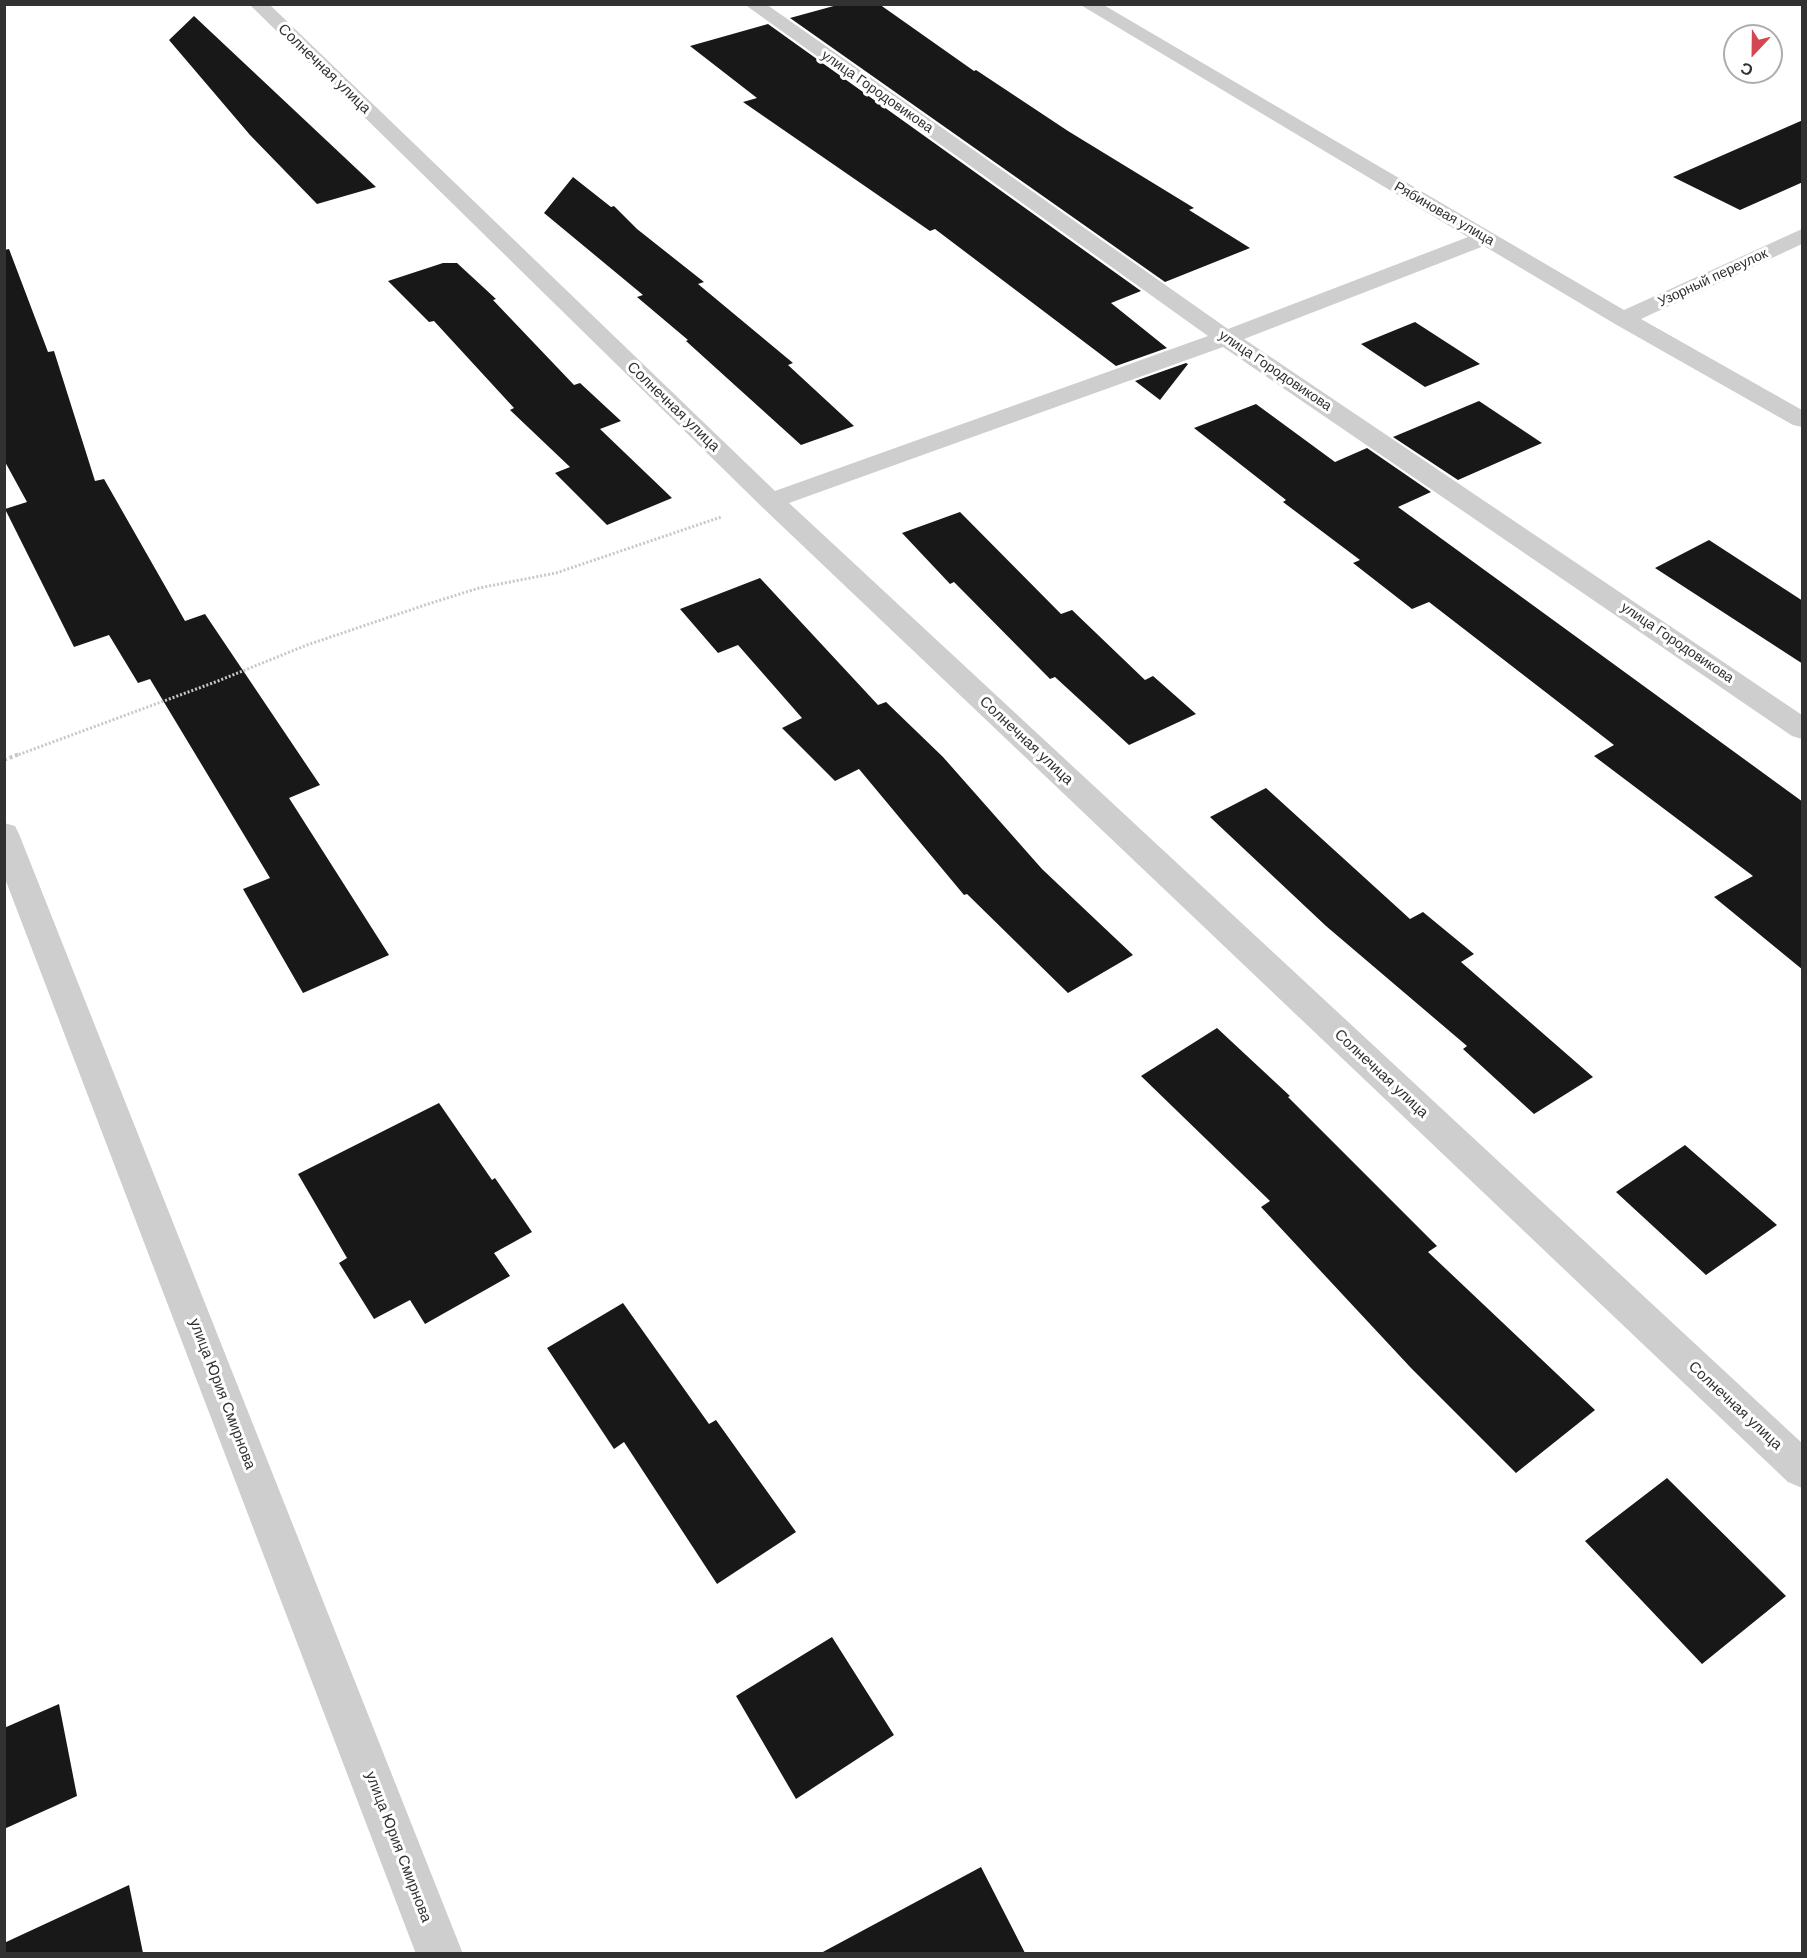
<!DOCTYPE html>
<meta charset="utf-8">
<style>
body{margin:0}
#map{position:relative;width:1807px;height:1958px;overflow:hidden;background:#fff;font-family:Arial,sans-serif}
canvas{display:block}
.frame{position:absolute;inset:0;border:6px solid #313131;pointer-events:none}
.north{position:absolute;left:1723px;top:24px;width:60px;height:60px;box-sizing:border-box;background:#fff;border:2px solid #adadad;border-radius:50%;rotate:202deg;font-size:16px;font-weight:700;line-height:24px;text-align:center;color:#313131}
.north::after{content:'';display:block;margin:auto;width:21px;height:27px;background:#d44750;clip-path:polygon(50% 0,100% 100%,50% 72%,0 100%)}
</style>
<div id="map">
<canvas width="1807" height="1958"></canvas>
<div class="frame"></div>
<div class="north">С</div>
</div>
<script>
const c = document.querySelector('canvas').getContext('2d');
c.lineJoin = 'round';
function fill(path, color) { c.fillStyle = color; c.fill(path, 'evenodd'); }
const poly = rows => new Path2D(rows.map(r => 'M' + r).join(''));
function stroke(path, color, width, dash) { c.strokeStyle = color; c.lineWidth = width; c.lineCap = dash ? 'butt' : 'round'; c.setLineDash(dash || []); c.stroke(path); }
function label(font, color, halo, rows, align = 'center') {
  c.font = font + ' Arial,sans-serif'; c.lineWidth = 6; c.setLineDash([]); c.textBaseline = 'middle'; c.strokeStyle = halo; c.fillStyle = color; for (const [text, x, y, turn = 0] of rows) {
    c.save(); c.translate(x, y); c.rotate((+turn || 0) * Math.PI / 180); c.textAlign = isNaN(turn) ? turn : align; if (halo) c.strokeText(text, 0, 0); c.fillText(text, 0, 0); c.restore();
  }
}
fill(poly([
 [841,4,879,4,974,71,976,70,1068,131,1194,208,1189,210,1250,248,1165,282,790,18],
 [194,16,376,187,317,204,250,135,169,40],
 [768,24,1141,291,1111,303,1167,348,1116,366,935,229,930,231,743,102,757,98,690,46],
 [1803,120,1803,182,1740,210,1673,177],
 [573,177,611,207,614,206,637,229,704,282,698,284,793,363,788,365,854,426,801,445,686,341,688,340,637,297,643,295,544,213],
 [9,249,48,352,54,351,95,481,104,479,185,621,205,614,320,785,289,798,389,955,303,993,243,889,270,878,150,679,138,683,109,635,74,647,5,509,27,502,4,460,4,250],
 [443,263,457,263,496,299,493,300,574,385,580,383,621,421,600,429,672,498,607,525,555,473,570,467,510,410,514,408,434,321,429,322,388,281],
 [1415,322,1480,364,1425,387,1361,344],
 [1186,363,1188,364,1160,400,1135,381],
 [1479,401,1542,443,1458,480,1393,437],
 [1256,404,1335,462,1367,448,1431,492,1398,507,1803,802,1803,970,1714,897,1753,876,1594,756,1614,745,1429,602,1412,609,1353,563,1360,560,1283,502,1286,500,1194,428],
 [960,512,1061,614,1072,610,1145,680,1153,676,1196,714,1129,745,1055,677,1050,679,954,582,950,584,902,533],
 [1709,540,1803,601,1803,664,1655,568],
 [760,578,878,705,886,702,943,757,1042,869,1133,955,1068,993,967,894,964,895,859,769,835,781,782,728,802,718,738,645,718,653,680,609],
 [1266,788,1410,919,1423,912,1474,954,1461,962,1593,1077,1534,1114,1463,1049,1467,1046,1326,926,1210,817],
 [1217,1028,1290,1096,1288,1097,1437,1246,1428,1252,1595,1410,1516,1473,1411,1368,1261,1207,1270,1201,1141,1076],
 [439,1103,492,1180,495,1178,532,1232,494,1253,510,1276,425,1324,410,1300,374,1319,339,1263,347,1258,298,1174],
 [1685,1145,1777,1225,1706,1275,1616,1192],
 [623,1303,709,1424,716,1420,796,1532,717,1584,624,1442,614,1449,547,1348],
 [1667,1478,1786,1596,1702,1664,1585,1541],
 [832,1637,894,1735,796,1799,736,1696],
 [59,1704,77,1796,4,1829,4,1728],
 [981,1867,1025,1953,821,1953],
 [129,1885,143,1953,4,1953,4,1943]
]), '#181818');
stroke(poly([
 [15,756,218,681,307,645,428,604,479,588,556,573,721,517]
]), '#c8c8c8', 3, [2, 2]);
stroke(poly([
 [4,760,19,754]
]), '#c8c8c8', 4, [3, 3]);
fill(poly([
 [249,4,269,4,775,491,1208,336,744,4,766,4,1228,329,1468,237,1079,4,1102,4,1624,310,1802,229,1802,244,1641,319,1802,410,1802,427,1793,425,1615,324,1484,246,1244,339,1802,715,1802,739,1792,736,1223,347,789,503,1802,1443,1802,1488,1788,1482,762,507,249,4],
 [4,823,15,826,19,834,463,1954,416,1954,4,876,4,823]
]), '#cecece');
label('14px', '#313131', '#fff', [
 ["улица Городовикова",877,92,35],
 ["Рябиновая улица",1444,214,30],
 ["Узорный переулок",1713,278,-25],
 ["улица Городовикова",1275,371,34],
 ["улица Городовикова",1677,643,34]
]);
label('15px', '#313131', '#fff', [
 ["Солнечная улица",324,69,44],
 ["Солнечная улица",673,407,44],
 ["Солнечная улица",1026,741,43],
 ["Солнечная улица",1381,1074,43],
 ["улица Юрия Смирнова",222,1394,69],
 ["Солнечная улица",1735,1406,43],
 ["улица Юрия Смирнова",398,1847,69]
]);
</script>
